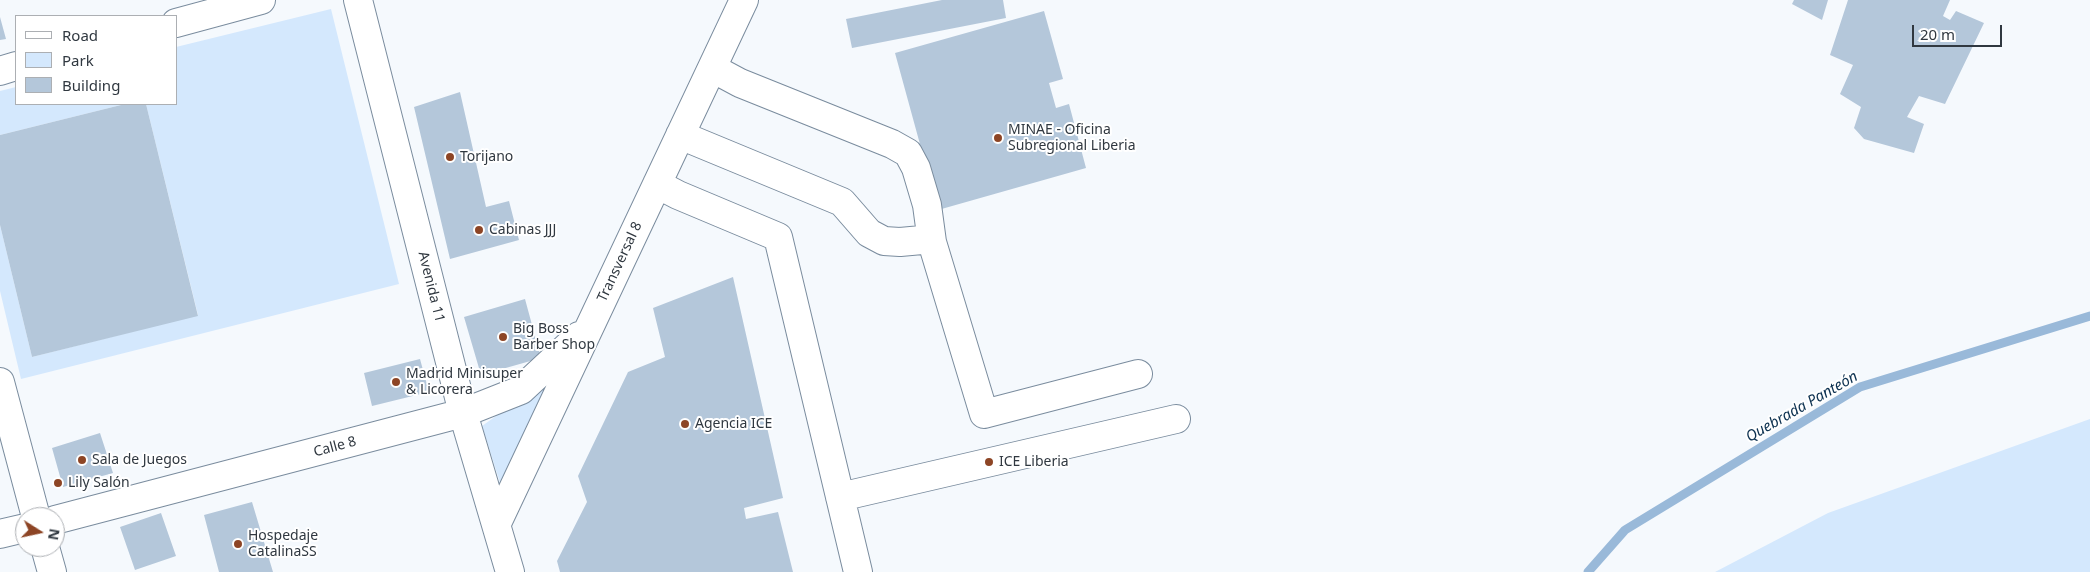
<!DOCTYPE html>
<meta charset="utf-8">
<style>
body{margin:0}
#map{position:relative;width:2090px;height:572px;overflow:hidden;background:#f5f9fd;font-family:"Noto Sans",sans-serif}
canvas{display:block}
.legend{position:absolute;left:15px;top:15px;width:162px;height:90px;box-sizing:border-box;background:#fff;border:1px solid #acafb3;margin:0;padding:6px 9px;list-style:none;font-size:15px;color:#303840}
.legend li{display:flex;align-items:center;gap:10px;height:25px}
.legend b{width:25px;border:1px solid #acafb3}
.north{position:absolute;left:15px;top:507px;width:50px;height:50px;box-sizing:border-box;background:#fff;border:1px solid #acafb3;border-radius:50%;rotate:100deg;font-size:14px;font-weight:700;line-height:20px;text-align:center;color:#303840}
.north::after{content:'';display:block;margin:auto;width:18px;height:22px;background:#8d4525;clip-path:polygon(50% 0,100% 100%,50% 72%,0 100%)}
.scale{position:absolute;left:1912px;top:25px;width:90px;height:22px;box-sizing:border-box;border:2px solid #303840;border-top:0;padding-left:6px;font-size:15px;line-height:18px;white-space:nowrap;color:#303840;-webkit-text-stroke:4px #fff;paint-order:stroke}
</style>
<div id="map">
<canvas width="2090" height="572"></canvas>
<ul class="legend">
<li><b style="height:6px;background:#fff"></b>Road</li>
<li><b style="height:14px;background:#d4e8fd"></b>Park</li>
<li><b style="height:14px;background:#b4c7da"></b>Building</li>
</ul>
<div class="north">N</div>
<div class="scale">20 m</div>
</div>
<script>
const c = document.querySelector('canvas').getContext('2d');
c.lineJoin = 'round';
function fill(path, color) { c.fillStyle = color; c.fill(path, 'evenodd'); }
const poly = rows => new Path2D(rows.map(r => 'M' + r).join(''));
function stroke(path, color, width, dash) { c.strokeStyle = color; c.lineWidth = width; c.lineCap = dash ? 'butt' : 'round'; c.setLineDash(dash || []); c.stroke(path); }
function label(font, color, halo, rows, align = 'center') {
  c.font = font + ' "Noto Sans",sans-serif'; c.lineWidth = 4; c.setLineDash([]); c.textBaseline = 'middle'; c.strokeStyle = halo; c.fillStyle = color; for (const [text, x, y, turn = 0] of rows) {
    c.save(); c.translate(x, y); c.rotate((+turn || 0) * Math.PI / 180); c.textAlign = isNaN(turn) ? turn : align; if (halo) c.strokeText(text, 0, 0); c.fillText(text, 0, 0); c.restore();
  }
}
fill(poly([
 [331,9,399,284,21,379,0,291,0,225,32,357,198,315,146,104,176,104,176,47],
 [16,87,16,104,125,104,0,135,0,91],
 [558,372,502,489,482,426],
 [2090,419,2090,572,1715,572,1828,513]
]), '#d4e8fd');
stroke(poly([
 [1588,572,1625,530,1860,387,2090,316]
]), '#99b9d9', 9);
fill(poly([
 [942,0,1003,0,1006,18,852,48,846,19],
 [1794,0,1828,0,1822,20,1792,4],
 [1848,0,1950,0,1943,16,1950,20,1956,11,1984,23,1945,104,1919,96,1907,117,1924,124,1914,153,1864,139,1854,128,1861,107,1840,94,1853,65,1830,55],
 [1044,11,1063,79,1049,83,1056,108,1069,104,1086,168,938,210,895,53],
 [0,17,6,39,0,40],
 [460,92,486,207,509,201,519,240,450,259,414,107],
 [125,104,146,104,198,316,32,357,0,225,0,135],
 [733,277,783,498,744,508,746,519,778,512,793,572,560,572,557,561,587,502,578,476,628,372,665,357,653,308],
 [525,299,541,358,481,375,464,317],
 [420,359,429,392,372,406,364,373],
 [100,433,113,473,63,487,52,448],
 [252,502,273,572,219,572,204,515],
 [161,513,176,556,135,570,120,527]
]), '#b4c7da');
const minor = poly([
 [358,0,463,413,510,572],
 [176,23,261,0],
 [712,68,740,83,892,144,908,153,916,168,927,205,932,242],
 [0,71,16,66],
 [680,135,842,202,869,233,884,241,900,242,922,240,932,242,984,414,1138,374],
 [657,184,678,195,778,237,858,572],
 [0,382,36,517],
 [840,497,1176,419],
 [55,520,463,413,521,390,579,336],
 [497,523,744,0],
 [0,534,25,528],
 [45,547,52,572]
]);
stroke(minor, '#7a8c9e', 30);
stroke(minor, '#fff', 28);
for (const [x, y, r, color] of [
 [998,138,5,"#8d4525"],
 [450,157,5,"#8d4525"],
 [479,230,5,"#8d4525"],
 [503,337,5,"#8d4525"],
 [396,382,5,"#8d4525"],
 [685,424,5,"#8d4525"],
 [82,460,5,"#8d4525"],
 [989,462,5,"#8d4525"],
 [58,483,5,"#8d4525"],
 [238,544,5,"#8d4525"]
]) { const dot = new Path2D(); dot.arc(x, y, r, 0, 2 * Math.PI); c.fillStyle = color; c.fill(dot); stroke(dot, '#fff', 2); }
label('14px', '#303840', '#fff', [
 ["MINAE - Oficina",1008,130],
 ["Subregional Liberia",1008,146],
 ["Torijano",460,157],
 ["Cabinas JJJ",489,230],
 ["Big Boss",513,329],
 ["Barber Shop",513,345],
 ["Madrid Minisuper",406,374],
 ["& Licorera",406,390],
 ["Agencia ICE",695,424],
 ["Sala de Juegos",92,460],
 ["ICE Liberia",999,462],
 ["Lily Salón",68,483],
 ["Hospedaje",248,536],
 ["CatalinaSS",248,552]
], 'left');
label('14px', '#303840', '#fff', [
 ["Transversal 8",620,262,-65],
 ["Avenida 11",431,287,76],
 ["Calle 8",335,447,-15]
]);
label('italic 15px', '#0c3150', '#fff', [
 ["Quebrada Panteón",1802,407,-30]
]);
</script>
